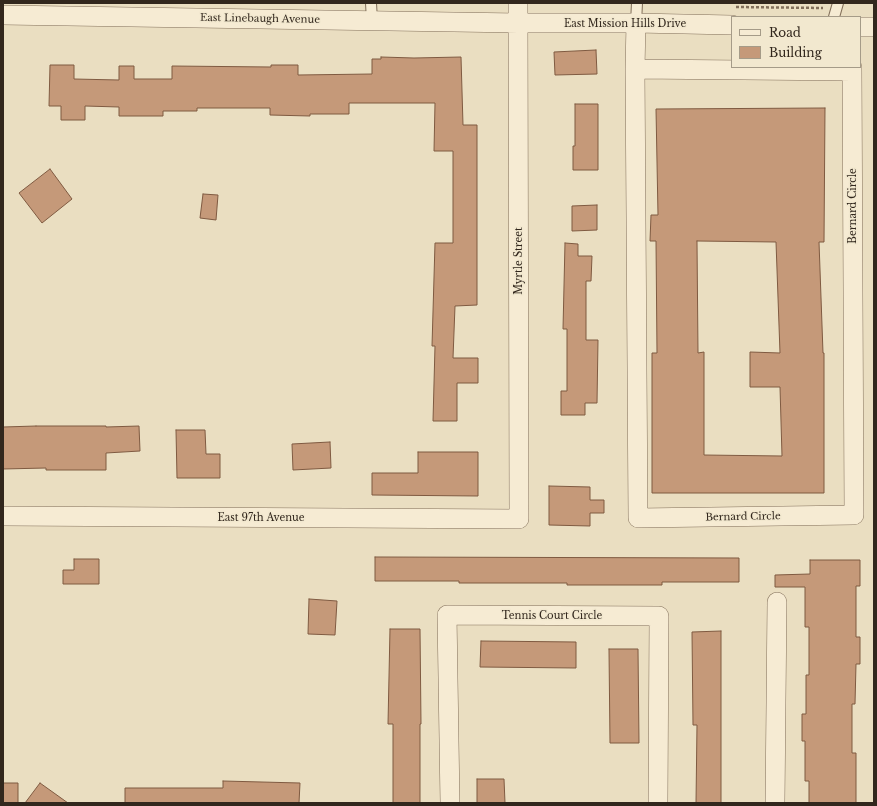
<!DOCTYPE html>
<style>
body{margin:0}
#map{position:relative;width:877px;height:806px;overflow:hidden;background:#eadec1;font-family:"Libre Baskerville",serif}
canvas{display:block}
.frame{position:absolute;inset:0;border:4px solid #32271d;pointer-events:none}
.legend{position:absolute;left:731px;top:16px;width:130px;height:52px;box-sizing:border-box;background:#f2e8cf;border:1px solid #a59b88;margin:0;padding:5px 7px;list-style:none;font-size:12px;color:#32271d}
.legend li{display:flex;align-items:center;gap:8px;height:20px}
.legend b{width:20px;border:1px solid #a59b88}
</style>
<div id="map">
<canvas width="877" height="806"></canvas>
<div class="frame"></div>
<ul class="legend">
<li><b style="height:5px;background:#f6ebd3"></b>Road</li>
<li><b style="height:11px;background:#c59979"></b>Building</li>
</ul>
</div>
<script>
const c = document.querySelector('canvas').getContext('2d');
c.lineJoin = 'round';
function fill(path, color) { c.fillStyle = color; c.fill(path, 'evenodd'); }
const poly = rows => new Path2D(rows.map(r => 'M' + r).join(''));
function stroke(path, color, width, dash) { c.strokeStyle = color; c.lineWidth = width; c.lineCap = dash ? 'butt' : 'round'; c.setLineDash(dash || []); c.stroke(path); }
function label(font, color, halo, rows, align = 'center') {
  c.font = font + ' "Libre Baskerville",serif'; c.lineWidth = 3; c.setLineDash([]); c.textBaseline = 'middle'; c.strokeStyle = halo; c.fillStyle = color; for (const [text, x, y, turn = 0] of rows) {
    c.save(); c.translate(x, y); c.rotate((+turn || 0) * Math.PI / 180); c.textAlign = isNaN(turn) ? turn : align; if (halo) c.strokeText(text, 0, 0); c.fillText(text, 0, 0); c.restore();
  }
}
const building = poly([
 [596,50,597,74,555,75,554,52,596,50],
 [381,57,414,58,461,57,463,125,477,125,477,305,455,306,453,358,478,358,478,383,457,383,457,421,433,421,435,346,432,346,435,243,453,243,453,151,434,151,435,103,349,103,349,114,310,114,310,116,270,115,270,108,197,108,197,111,163,111,163,116,119,116,119,107,85,106,85,120,61,120,61,106,49,106,50,65,74,65,74,79,119,80,119,66,134,66,134,79,172,79,172,66,271,67,271,65,298,65,298,75,372,74,372,59,381,59,381,57],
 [575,104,598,104,598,170,573,170,573,146,575,146,575,104],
 [825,108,824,242,819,242,823,353,824,353,824,493,652,493,652,353,657,353,656,241,650,241,651,215,658,215,656,109,825,108],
 [697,241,776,242,780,353,750,352,750,387,780,387,782,456,704,455,704,352,698,353,697,241],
 [50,169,72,199,42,223,19,193,50,169],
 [203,194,218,195,216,220,200,218,203,194],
 [597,205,597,230,572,231,572,206,597,205],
 [565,243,578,244,578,256,592,256,591,281,586,281,586,340,598,340,597,403,585,403,585,415,561,415,561,391,567,391,567,329,563,329,565,243],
 [36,426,106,426,106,427,139,426,140,451,106,453,106,470,46,470,46,468,3,469,3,427,36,426],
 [176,430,205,430,206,454,220,454,220,478,177,478,176,430],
 [330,442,331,468,293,470,292,444,330,442],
 [418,452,478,452,478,496,372,495,372,473,418,473,418,452],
 [549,486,590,487,590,500,604,500,604,513,590,513,590,526,549,525,549,486],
 [375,557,739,558,739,582,662,582,662,585,567,585,567,583,459,583,459,581,375,581,375,557],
 [74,559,99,559,99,584,63,584,63,570,74,570,74,559],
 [810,560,860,560,860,586,856,586,856,637,860,637,860,664,856,664,855,704,852,704,852,753,856,753,856,803,809,803,809,781,805,781,805,741,802,741,802,714,806,714,806,675,809,675,809,627,805,627,805,587,775,587,775,575,810,574,810,560],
 [309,599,337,601,335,635,308,634,309,599],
 [390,629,420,629,421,724,420,724,420,803,393,803,393,724,388,724,390,629],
 [721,631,721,803,696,803,697,725,693,725,692,632,721,631],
 [481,641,576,642,576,668,480,667,481,641],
 [609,649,638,649,639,743,610,743,609,649],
 [477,779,504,779,505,803,477,803,477,779],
 [223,781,300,783,299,803,125,803,125,788,223,788,223,781],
 [3,783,18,783,18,803,3,803,3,783],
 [40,783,68,803,25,803,40,783]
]);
fill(building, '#c59979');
stroke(building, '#7f5a41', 1);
const lane = poly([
 [371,3,372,21],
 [834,17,838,3],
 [636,23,637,3]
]);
const street = poly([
 [3,15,518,23,636,23,732,25],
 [636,23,635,69,638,518,854,515,852,67],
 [860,27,874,27],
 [635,69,852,71],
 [3,516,519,519,518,3],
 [450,803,447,615,659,616,658,803],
 [775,803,777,602]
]);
stroke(lane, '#826f5a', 12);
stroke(street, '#826f5a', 20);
stroke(poly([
 [736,7,823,8]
]), '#826f5a', 2.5, [3, 2]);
stroke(lane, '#f6ebd3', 10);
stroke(street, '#f6ebd3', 19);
label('10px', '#32271d', '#f2e8cf', [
 ["East Linebaugh Avenue",260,19,1],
 ["East Mission Hills Drive",625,24],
 ["Bernard Circle",853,206,-90],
 ["Myrtle Street",519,261,-90],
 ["Bernard Circle",743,517,-1],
 ["East 97th Avenue",261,518],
 ["Tennis Court Circle",552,616]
]);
</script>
